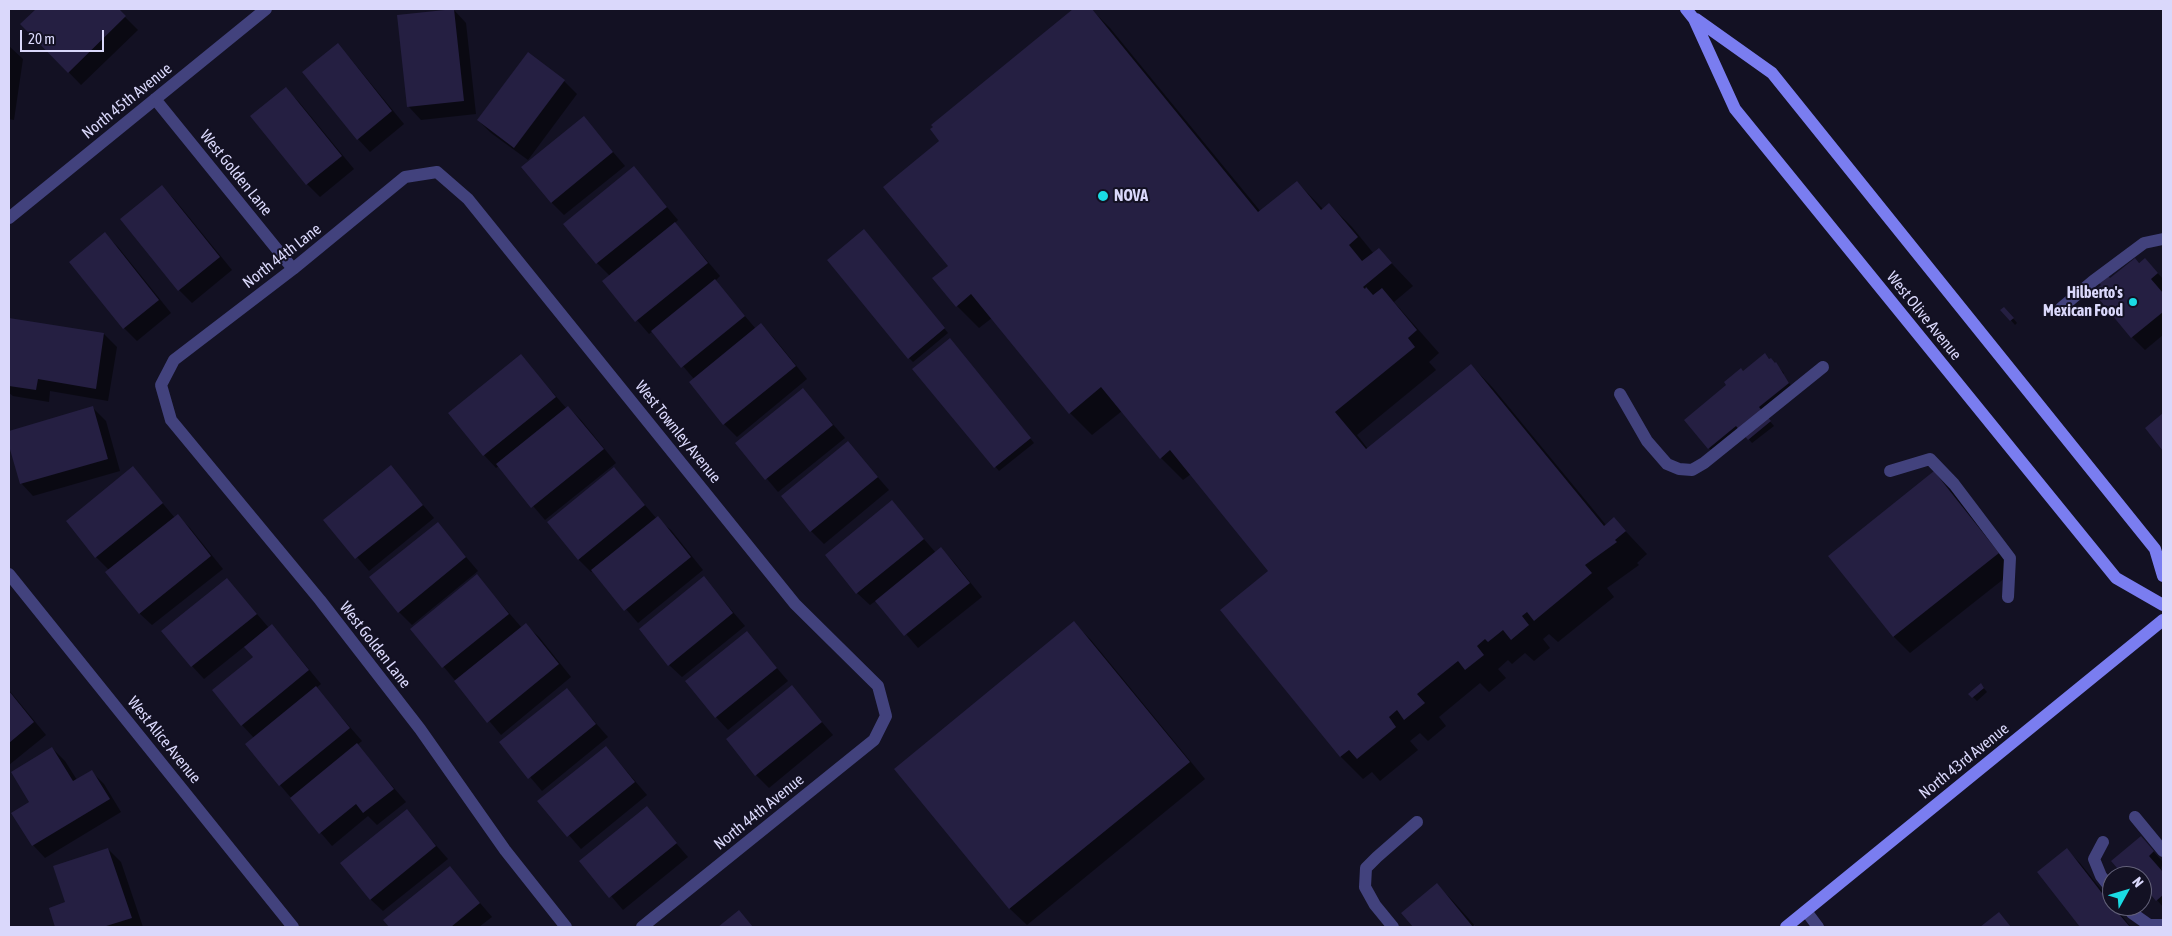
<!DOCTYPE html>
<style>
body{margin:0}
#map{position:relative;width:2172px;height:936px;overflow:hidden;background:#131123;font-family:"Asap Condensed",sans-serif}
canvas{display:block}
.frame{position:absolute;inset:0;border:10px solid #dad8fb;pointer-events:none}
.north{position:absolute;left:2102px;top:866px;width:50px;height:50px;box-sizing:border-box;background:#131123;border:1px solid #636179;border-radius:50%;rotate:51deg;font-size:14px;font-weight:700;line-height:20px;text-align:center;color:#dad8fb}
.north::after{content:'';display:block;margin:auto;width:18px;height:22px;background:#1adbe4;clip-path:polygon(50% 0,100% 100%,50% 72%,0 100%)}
.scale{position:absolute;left:20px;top:30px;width:84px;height:22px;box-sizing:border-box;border:2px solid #dad8fb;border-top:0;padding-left:6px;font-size:15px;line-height:18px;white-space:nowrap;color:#dad8fb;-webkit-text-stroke:4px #131123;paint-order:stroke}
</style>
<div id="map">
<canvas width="2172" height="936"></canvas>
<div class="frame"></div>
<div class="north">N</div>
<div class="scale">20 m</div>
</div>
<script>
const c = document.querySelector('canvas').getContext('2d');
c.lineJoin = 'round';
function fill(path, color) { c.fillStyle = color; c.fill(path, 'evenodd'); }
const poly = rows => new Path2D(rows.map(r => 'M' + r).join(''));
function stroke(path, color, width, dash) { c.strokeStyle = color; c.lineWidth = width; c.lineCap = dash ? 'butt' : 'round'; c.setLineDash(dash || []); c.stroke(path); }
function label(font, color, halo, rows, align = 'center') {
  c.font = font + ' "Asap Condensed",sans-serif'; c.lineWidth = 4; c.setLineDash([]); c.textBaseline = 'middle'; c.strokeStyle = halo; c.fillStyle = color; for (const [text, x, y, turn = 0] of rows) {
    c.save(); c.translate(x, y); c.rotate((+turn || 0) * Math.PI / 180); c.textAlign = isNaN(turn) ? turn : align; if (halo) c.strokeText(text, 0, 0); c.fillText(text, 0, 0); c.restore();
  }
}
fill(poly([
 [38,9,117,9,138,30,81,85,22,24],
 [1075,9,1091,9,1110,28,1261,212,1297,182,1323,209,1329,204,1352,227,1374,254,1379,250,1413,286,1394,302,1439,353,1429,362,1436,370,1357,435,1368,449,1471,365,1493,388,1606,525,1614,519,1647,554,1637,563,1639,565,1607,588,1614,597,1558,642,1549,634,1543,639,1550,648,1534,661,1525,653,1512,664,1508,660,1498,669,1506,678,1489,692,1480,683,1439,717,1446,726,1428,741,1420,733,1410,741,1418,750,1380,781,1372,772,1363,779,1341,757,1221,611,1270,571,1191,474,1183,480,1161,458,1122,411,1092,435,1070,413,992,318,979,328,957,306,949,266,941,141,933,125],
 [454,10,466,23,476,114,421,120,409,107],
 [337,45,350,58,404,124,370,152,358,139],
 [9,46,23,59,14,120,9,119],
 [528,54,564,81,577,94,528,160,491,133,478,120],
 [286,89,299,102,354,169,320,197,307,184],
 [584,118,625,166,564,215,551,202],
 [634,168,678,220,675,223,720,276,715,281,756,329,761,325,774,338,807,379,737,437,724,424,694,379,653,331,649,334,603,281,610,276,597,263],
 [162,187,175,200,232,270,192,303,179,290],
 [105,234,118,247,171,313,137,341,124,328,70,262],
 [868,235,948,333,913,362,909,358],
 [2145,259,2163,279,2163,335,2145,350,2132,337,2110,280],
 [2002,310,2008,312,2017,323,2015,325],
 [10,319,104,334,117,347,108,401,50,391,49,402,13,396,9,393],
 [954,344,1034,443,999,471,914,369],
 [521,356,567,409,568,407,581,420,616,463,545,520,499,466,496,468,484,455],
 [1771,360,1784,373,1783,374,1792,387,1762,412,1774,426,1752,443,1740,429,1713,452,1709,448,1743,372],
 [803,390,845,438,778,492,737,443],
 [93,408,106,421,120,471,33,496,21,483,9,442,9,432],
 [848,443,889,490,824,544,811,531],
 [391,467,434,518,369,571,325,520],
 [133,468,175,518,178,516,190,528,223,569,152,625,139,613,109,570,96,557],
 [614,469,657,519,671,530,703,570,638,623,593,571,591,572,578,559],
 [1934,473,1951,490,2015,570,1910,653,1894,637,1830,556],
 [892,502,936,553,941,549,954,562,982,597,918,648,877,600,870,605,857,593],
 [438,524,478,571,412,625,399,612],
 [477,576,522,628,526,625,539,637,571,677,501,735,412,629],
 [704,578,745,626,682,677,669,665],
 [227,579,269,628,272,626,284,639,321,684,316,688,362,741,357,745,406,802,377,825,368,816,332,846,280,785,254,738,242,725,255,657,245,646,204,679,192,666],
 [1074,623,1091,640,1205,779,1027,925,1010,909,896,769],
 [747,633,788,681,728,730,716,717],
 [1981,685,1987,692,1977,701,1970,694],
 [792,687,833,735,769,788,756,775],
 [566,689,608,737,542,791,501,743],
 [9,690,46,735,9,765],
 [606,747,647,795,581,849,539,801],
 [52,748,65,761,77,780,91,771,104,784,121,812,45,858,33,845,31,802],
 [646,808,688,857,623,910,581,861],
 [406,811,448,859,383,911,370,899],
 [2141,838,2163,862,2161,869,2163,871,2163,907,2145,886,2142,888,2142,876,2125,876],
 [108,849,121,862,143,927,56,927,50,909,67,903],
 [2067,850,2080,863,2112,903,2112,906,2114,906,2131,927,2082,927,2039,873],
 [450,868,492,917,479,927,391,927,385,921],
 [1437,885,1453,901,1476,927,1414,927,1402,913]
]), '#0007');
fill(poly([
 [36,9,119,9,126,16,68,73,20,24],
 [454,9,464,101,407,107,397,15],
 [1073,9,1092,9,1258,212,1297,181,1321,210,1329,203,1358,237,1349,245,1362,261,1379,248,1392,263,1363,287,1365,289,1366,287,1373,295,1382,288,1417,330,1408,338,1415,347,1335,412,1366,449,1471,364,1604,526,1614,517,1626,531,1615,540,1617,542,1585,565,1592,573,1534,621,1527,612,1522,616,1529,625,1511,640,1503,630,1488,642,1485,639,1477,646,1484,655,1465,670,1458,661,1417,694,1425,703,1404,720,1397,710,1389,717,1396,727,1357,759,1349,750,1340,757,1220,610,1268,571,1170,450,1160,459,1101,387,1069,414,971,294,956,307,932,278,948,266,883,187,939,141,930,129,933,127,931,125],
 [338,43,392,111,357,140,302,72],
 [528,52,565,80,514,148,477,120],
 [286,87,342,156,306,185,250,116],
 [584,116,613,152,551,203,521,167],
 [634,166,667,207,596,264,563,224],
 [162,185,220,257,178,291,120,219],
 [675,222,708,263,635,322,602,281],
 [864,229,945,328,908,359,827,260],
 [105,232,159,300,123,329,69,262],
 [2135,258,2139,263,2145,258,2158,273,2151,279,2163,293,2163,312,2131,338,2093,292,2101,285,2099,283,2108,276,2110,278],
 [715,279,745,316,681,368,651,331],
 [2004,307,2014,318,2010,321,2000,310],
 [9,318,104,333,96,389,38,379,36,390,9,386],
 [761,323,796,366,723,425,689,382],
 [950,338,1031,438,994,468,912,369],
 [1765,353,1769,359,1771,358,1775,363,1776,362,1789,383,1759,407,1771,421,1748,440,1736,426,1708,449,1684,420,1726,385,1724,382,1741,368,1743,371],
 [521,354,556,397,483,456,448,413],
 [803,388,833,425,765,480,735,443],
 [93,406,108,459,20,484,9,446,9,431],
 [568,406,604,449,531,508,496,464],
 [2163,413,2163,451,2145,428],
 [848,441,878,477,810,532,781,496],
 [391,465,423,505,355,559,323,520],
 [133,466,163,503,95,558,66,521],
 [614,467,645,505,578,560,547,522],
 [1934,471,1999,553,1893,637,1828,556],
 [892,500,924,539,856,594,825,555],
 [178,514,211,556,139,614,105,572],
 [658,516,691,557,624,611,591,570],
 [438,522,466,557,398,613,369,577],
 [941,547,970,583,904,636,875,601],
 [477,574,509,614,442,668,410,629],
 [704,576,733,613,668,666,639,629],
 [227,578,257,614,191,667,161,631],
 [1074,621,1190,762,1009,909,894,769],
 [526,623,559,664,487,723,454,681],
 [272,624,309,670,241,726,212,690,253,657,244,647],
 [747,631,777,668,715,718,685,681],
 [1981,683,1984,688,1972,698,1968,694],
 [792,685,822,722,755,776,726,739],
 [316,686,350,728,279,786,245,744],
 [567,688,596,724,528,779,499,742],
 [9,691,34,722,9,743],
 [357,743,394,789,363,813,356,804,319,834,290,798],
 [606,746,635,782,567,837,537,801],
 [52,747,73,781,92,770,110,799,32,846,11,813,29,802,11,772],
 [647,806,677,843,609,898,579,861],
 [407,809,436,846,370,900,340,863],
 [2141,836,2154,851,2149,856,2163,872,2163,895,2156,901,2142,884,2142,876,2135,876,2132,873,2129,876,2124,876,2111,861],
 [108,848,132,918,103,927,55,927,49,908,65,902,53,866],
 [2067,848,2112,906,2130,927,2080,927,2037,872],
 [450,866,480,903,451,927,389,927,383,920],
 [1437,883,1473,927,1474,925,1476,927,1413,927,1401,913],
 [739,910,753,927,718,927],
 [1999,912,2011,927,1980,927]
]), '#251f42');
stroke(poly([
 [2061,308,2093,281,2144,243,2163,239],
 [1620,394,1647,441,1667,464,1679,469,1692,470,1704,463,1823,367],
 [1890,471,1930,459,1954,484,2010,558,2008,597],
 [2135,817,2163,851],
 [2103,842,2094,859,2101,876,2112,890],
 [2126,906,2132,913,2149,925,2163,925],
 [1806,911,1818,927],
 [1393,927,1375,905,1365,887,1366,868,1377,857,1417,822]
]), '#42427d', 12);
stroke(poly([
 [155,99,293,269],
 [9,218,266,9],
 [9,574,293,927],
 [566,927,505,850,420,729,320,600,171,420,161,385,174,360,293,269,405,177,437,172,468,199,795,604,878,686,886,716,874,740,642,927]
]), '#42427d', 12);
stroke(poly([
 [1686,9,1694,19,1735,109,2116,578,2163,605],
 [1696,19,1772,73,2155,549,2163,576],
 [1786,927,2163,620]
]), '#7a7df0', 12);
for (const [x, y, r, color] of [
 [1103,196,6,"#1adbe4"],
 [2133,302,5,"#1adbe4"]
]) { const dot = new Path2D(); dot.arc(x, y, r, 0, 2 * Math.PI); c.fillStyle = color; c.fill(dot); stroke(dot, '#131123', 2); }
label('16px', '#dad8fb', '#131123', [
 ["North 45th Avenue",127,101,-39],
 ["West Golden Lane",236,173,51],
 ["North 44th Lane",282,256,-38],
 ["West Olive Avenue",1924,316,51],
 ["West Townley Avenue",678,432,51],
 ["West Golden Lane",375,645,52],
 ["West Alice Avenue",164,740,51],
 ["North 43rd Avenue",1964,761,-39],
 ["North 44th Avenue",759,812,-39]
]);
label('bold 16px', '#dad8fb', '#131123', [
 ["NOVA",1114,196],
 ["Hilberto's",2123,293,"right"],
 ["Mexican Food",2123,311,"right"]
], 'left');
</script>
